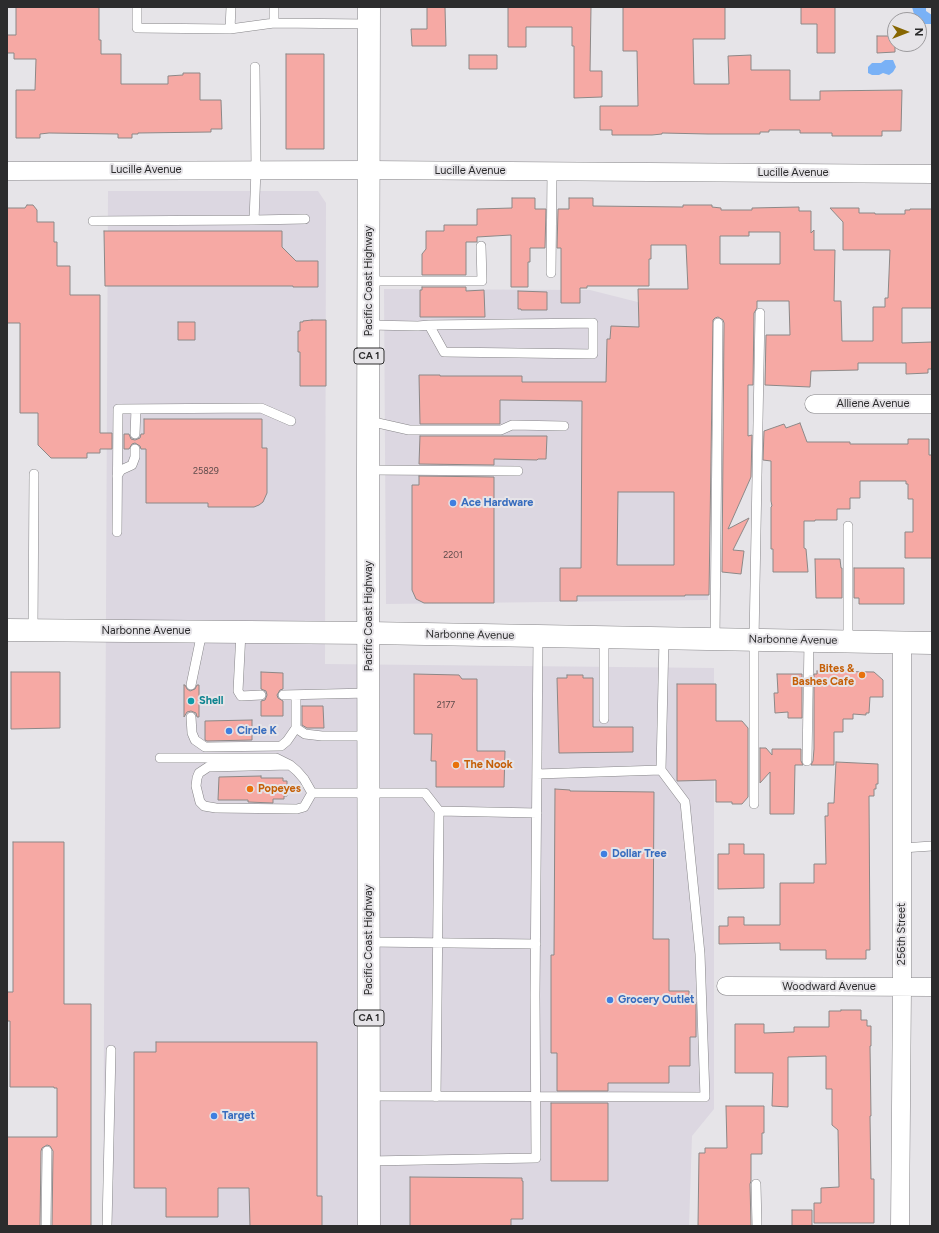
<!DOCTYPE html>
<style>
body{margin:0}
#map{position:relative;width:939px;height:1233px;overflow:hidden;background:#e6e4e8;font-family:Figtree,sans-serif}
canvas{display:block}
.frame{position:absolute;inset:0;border:8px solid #2c2c2d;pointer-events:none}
.north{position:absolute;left:887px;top:12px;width:40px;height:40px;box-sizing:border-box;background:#e6e4e8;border:1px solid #9c9a9d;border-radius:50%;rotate:90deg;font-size:11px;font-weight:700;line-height:16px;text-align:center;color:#2c2c2d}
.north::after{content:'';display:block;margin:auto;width:14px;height:18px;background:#876602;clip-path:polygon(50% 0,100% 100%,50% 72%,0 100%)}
</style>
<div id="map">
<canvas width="939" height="1233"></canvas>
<div class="frame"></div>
<div class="north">N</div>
</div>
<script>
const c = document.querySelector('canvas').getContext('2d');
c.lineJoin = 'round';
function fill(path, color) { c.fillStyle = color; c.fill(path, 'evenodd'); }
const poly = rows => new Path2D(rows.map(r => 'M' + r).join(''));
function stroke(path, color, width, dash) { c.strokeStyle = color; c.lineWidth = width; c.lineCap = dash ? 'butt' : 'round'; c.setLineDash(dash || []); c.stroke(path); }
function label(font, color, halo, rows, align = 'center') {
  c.font = font + ' Figtree,sans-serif'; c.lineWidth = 4; c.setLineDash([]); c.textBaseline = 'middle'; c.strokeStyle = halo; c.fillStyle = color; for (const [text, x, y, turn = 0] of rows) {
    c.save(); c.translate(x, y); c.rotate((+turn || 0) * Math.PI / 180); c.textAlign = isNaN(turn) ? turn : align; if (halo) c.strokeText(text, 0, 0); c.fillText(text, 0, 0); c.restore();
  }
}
fill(poly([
 [108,191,318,191,326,203,325,664,714,668,714,1109,692,1136,689,1226,103,1226],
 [384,289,590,290,709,320,708,600,386,604]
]), '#dcd7e1');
fill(poly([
 [912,7,926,7,926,11,932,15,932,22,931,24,925,24,919,20,914,14],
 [885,60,893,60,896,67,893,72,889,75,883,73,879,75,872,75,868,73,868,67,872,63,881,63]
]), '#79b1f6');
const building = poly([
 [16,7,99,7,99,40,101,40,101,54,121,54,121,84,168,84,168,76,183,75,183,73,200,73,200,100,221,100,222,129,211,129,211,132,138,133,138,134,132,134,132,138,118,138,118,134,49,133,40,134,40,138,16,138,16,90,35,90,36,59,14,59,14,53,7,53,7,35,16,35,16,7],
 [427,7,445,7,446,46,412,46,411,29,427,29,427,7],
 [508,7,591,7,590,71,602,71,602,97,574,98,574,46,572,46,572,27,526,27,526,47,508,47,508,7],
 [623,7,725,7,725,39,693,39,694,84,729,84,728,56,751,55,751,70,790,70,790,100,820,100,820,91,902,90,901,131,882,131,882,136,832,136,832,133,800,133,800,130,769,130,769,132,760,132,760,134,708,134,662,133,662,134,652,135,612,135,612,130,600,130,600,106,638,106,637,51,623,51,623,7],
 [801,7,835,7,835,53,817,53,817,24,801,24,801,7],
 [877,36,895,36,895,52,877,53,877,36],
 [286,54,324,54,324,149,286,149,286,54],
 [469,55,497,55,497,69,469,69,469,55],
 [512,198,535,198,535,209,546,209,545,248,530,248,530,262,528,262,528,287,511,287,511,235,477,237,477,242,466,242,466,275,422,275,422,254,426,249,426,231,444,231,444,225,477,225,477,209,512,208,512,198],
 [569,198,593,198,593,206,683,207,683,205,712,205,712,207,721,208,721,210,752,210,752,208,799,207,799,211,811,211,811,233,814,230,814,250,835,250,834,301,841,301,842,341,873,341,873,307,885,307,885,298,888,298,890,250,843,250,843,222,830,208,859,208,859,213,875,213,875,214,905,214,905,210,910,210,910,209,932,209,932,308,902,308,902,343,932,342,932,369,928,369,928,373,906,374,906,363,858,363,858,370,811,371,810,387,765,385,766,335,790,335,789,301,757,301,757,308,754,313,753,385,748,385,748,436,752,435,751,477,728,529,749,518,733,550,744,551,741,574,722,572,724,323,723,320,718,317,715,318,713,320,709,595,685,595,685,596,577,596,577,601,560,601,560,568,581,568,582,401,500,400,500,424,420,424,419,375,440,375,440,376,522,376,522,382,606,382,607,339,610,339,611,326,639,327,638,289,688,289,686,245,651,245,651,259,649,259,649,286,587,286,587,288,580,288,580,303,561,303,561,248,557,248,558,209,569,209,569,198],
 [749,232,780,232,780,264,720,264,720,236,749,236,749,232],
 [618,492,674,492,674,565,617,565,618,492],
 [27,205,33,205,37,210,37,222,54,222,54,242,57,242,57,266,70,266,70,295,100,295,100,433,112,433,112,449,100,449,100,453,87,453,87,458,51,458,38,445,38,413,20,413,20,323,7,323,7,208,25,208,27,205],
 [104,231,282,231,282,247,296,261,318,261,318,287,293,287,293,286,105,286,104,231],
 [422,287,466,287,466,291,484,290,485,317,420,317,420,290,422,290,422,287],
 [518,291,547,292,547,310,521,310,521,309,518,309,518,291],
 [312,320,326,320,326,386,300,386,300,352,298,352,298,331,300,331,300,322,303,322,303,321,312,320],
 [178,322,195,322,195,340,178,340,178,322],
 [144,419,262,419,262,448,267,448,267,493,263,502,259,505,254,507,208,507,208,503,146,503,146,449,141,449,140,446,135,443,132,444,129,449,124,449,124,434,129,434,131,439,135,440,140,438,141,434,144,434,144,419],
 [800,423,807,442,850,442,850,444,908,444,908,439,929,439,929,455,932,455,932,558,905,558,905,532,913,532,913,499,908,499,908,484,906,484,906,481,860,481,860,498,850,498,850,509,837,509,837,520,815,520,815,521,804,521,804,548,806,549,808,572,773,572,773,549,771,549,771,507,772,506,771,501,771,461,763,460,764,431,784,424,786,428,800,423],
 [420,436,547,436,546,459,538,459,537,460,494,459,494,465,419,464,420,436],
 [419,476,494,477,494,603,424,603,416,599,412,590,412,485,419,485,419,476],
 [815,559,840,559,841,568,842,568,842,598,816,598,815,559],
 [854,568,904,568,904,604,859,604,859,598,854,598,854,568],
 [817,671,874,672,883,680,883,697,870,697,869,713,866,713,866,715,853,714,853,719,843,719,843,732,834,732,834,765,811,765,813,761,814,749,814,674,817,674,817,671],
 [11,672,60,672,60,728,11,729,11,672],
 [261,672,283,673,283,689,280,690,277,695,278,698,283,701,283,716,261,716,261,701,265,700,267,695,266,691,261,689,261,672],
 [414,674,459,675,462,679,477,679,477,751,505,751,504,787,436,787,436,761,431,761,432,734,414,734,414,674],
 [777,674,802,674,802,718,788,718,788,712,775,713,774,693,778,693,777,674],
 [567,675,583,675,583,678,593,678,593,727,633,727,633,752,559,753,557,678,567,678,567,675],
 [677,684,716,684,716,721,742,721,748,728,748,797,742,804,732,804,732,802,716,802,716,780,677,781,677,684],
 [184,685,185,685,187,689,190,691,195,689,197,685,199,685,199,717,197,717,196,713,191,711,187,712,184,717,184,685],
 [302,706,323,706,324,728,307,728,302,725,302,706],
 [252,720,252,740,207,741,205,740,205,721,252,720],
 [760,748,766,748,772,755,772,749,801,749,801,761,803,765,795,765,794,814,770,814,770,772,760,783,760,748],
 [836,762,878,764,878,784,876,784,876,789,874,789,874,796,869,796,870,950,866,950,866,959,826,959,826,950,780,950,780,943,719,944,719,926,728,926,728,917,744,917,744,925,780,925,780,883,814,883,814,864,826,864,825,816,828,816,828,803,834,803,836,762],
 [261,776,261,778,283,778,283,781,287,781,287,796,284,796,284,799,273,799,273,803,248,802,248,800,218,800,219,777,261,776],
 [555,789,570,790,570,791,654,792,653,939,669,939,669,991,689,991,689,1002,696,1002,696,1037,690,1037,690,1066,669,1066,669,1083,608,1083,608,1091,557,1091,557,1053,551,1053,551,955,554,955,555,789],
 [13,842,64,842,64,1004,91,1004,91,1226,52,1226,53,1151,50,1146,47,1145,42,1148,41,1151,40,1226,7,1226,7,1137,57,1137,57,1088,54,1088,54,1087,10,1087,10,1021,7,1021,7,992,13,992,13,842],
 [729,844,744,844,744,854,764,854,764,888,718,889,718,854,729,854,729,844],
 [841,1010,861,1010,861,1020,867,1020,867,1026,871,1026,871,1046,870,1046,871,1116,870,1116,871,1179,874,1179,874,1223,814,1223,814,1203,821,1203,821,1188,839,1187,838,1130,832,1125,832,1089,826,1089,826,1056,788,1057,788,1107,772,1106,773,1073,735,1073,735,1024,764,1024,764,1033,794,1032,794,1027,829,1027,829,1011,841,1011,841,1010],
 [156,1042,317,1042,317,1196,322,1196,322,1226,250,1226,249,1188,218,1188,218,1217,166,1217,166,1188,134,1188,134,1052,156,1052,156,1042],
 [551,1103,608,1103,608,1181,551,1181,551,1103],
 [726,1106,764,1106,764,1133,762,1133,762,1154,751,1154,751,1181,750,1184,751,1226,698,1226,699,1153,705,1153,705,1148,727,1148,726,1106],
 [410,1177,522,1178,522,1181,523,1181,523,1219,511,1219,511,1226,410,1226,410,1177],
 [792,1210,812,1210,812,1226,792,1226,792,1210]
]);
fill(building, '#f6a9a4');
stroke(building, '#8c8887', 1);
const service = poly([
 [137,7,137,28,230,29,274,23,369,24],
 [274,23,274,7],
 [230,29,231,7],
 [254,220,305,219],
 [93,221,254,220,256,170,255,67],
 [551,273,552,171],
 [369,281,482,281,481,246],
 [369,325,418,326,429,325,593,323,593,354,444,352,429,325],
 [369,421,409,430,501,430,512,425,564,426],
 [135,434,136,409],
 [368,470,518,471],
 [117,476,121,470,132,465,135,457,135,449],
 [848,526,848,641],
 [117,532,118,409,261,408,291,421],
 [33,630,34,474],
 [241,632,238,691,241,696,261,695],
 [715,639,718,323],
 [191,685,202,632],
 [283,695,369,693],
 [296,695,296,728,305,734,322,736,369,736],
 [191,717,192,733,195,740,205,747,281,746,287,741,296,728],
 [604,719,604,637],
 [160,758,276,758,290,765,297,771,304,779,312,793],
 [807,761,809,641],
 [290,765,208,767,199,773,197,778,196,786,200,802,204,806,216,808,297,809,304,807,312,793],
 [537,774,661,770],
 [312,793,425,793,439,811,537,813],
 [754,804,754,640,760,313],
 [902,848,932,846],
 [369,942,536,944],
 [369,1096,705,1097,700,954,685,802,661,770,664,638],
 [436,1097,439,811],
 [369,1161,536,1158,535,995,538,636],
 [756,1184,757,1226],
 [46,1226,47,1151],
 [107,1226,111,1050]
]);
const minor = poly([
 [7,171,368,170,932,174],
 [814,404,932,404],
 [726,986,932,987],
 [900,1226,902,987,902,642]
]);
const secondary = poly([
 [7,630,369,633,932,643]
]);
const trunk = poly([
 [369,7,368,470,369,1226]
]);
stroke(service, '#868588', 10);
stroke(minor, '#868588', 19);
stroke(secondary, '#868588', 23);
stroke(trunk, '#868588', 23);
stroke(service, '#fff', 9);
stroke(minor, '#fff', 18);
stroke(secondary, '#fff', 22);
stroke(trunk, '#fff', 22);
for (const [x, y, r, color] of [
 [453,503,4,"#3f7fe0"],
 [862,675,4,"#e8710a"],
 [191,701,4,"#0f9aa8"],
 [229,731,4,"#3f7fe0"],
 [456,765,4,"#e8710a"],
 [250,789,4,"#e8710a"],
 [604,854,4,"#3f7fe0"],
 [610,1000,4,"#3f7fe0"],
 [214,1116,4,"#3f7fe0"]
]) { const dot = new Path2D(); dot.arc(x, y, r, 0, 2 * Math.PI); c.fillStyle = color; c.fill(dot); stroke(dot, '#e6e4e8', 1.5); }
label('9px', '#5e4b4b', null, [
 ["25829",206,471],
 ["2201",453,555],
 ["2177",446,705]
]);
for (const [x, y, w] of [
 [369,356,30],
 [369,1018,30]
]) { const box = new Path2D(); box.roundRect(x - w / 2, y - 8, w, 16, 3); c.fillStyle = '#e6e4e8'; c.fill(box); stroke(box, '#2c2c2d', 1); }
label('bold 10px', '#2c2c2d', null, [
 ["CA 1",369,356],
 ["CA 1",369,1018]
]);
label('11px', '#2c2c2d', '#e6e4e8', [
 ["Lucille Avenue",146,170],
 ["Lucille Avenue",470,171],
 ["Lucille Avenue",793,173],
 ["Pacific Coast Highway",369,281,-90],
 ["Alliene Avenue",873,404],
 ["Pacific Coast Highway",369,616,-90],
 ["Narbonne Avenue",146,631],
 ["Narbonne Avenue",470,635,1],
 ["Narbonne Avenue",793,640,1],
 ["256th Street",902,934,-90],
 ["Pacific Coast Highway",369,940,-90],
 ["Woodward Avenue",829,987]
]);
label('bold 11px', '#366cbe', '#e6e4e8', [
 ["Ace Hardware",461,503],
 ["Circle K",237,731],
 ["Dollar Tree",612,854],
 ["Grocery Outlet",618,1000],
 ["Target",222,1116]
], 'left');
label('bold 11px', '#c56008', '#e6e4e8', [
 ["Bites &",854,669,"right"],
 ["Bashes Cafe",854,682,"right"],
 ["The Nook",464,765],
 ["Popeyes",258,789]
], 'left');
label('bold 11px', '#0d838f', '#e6e4e8', [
 ["Shell",199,701]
], 'left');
</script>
